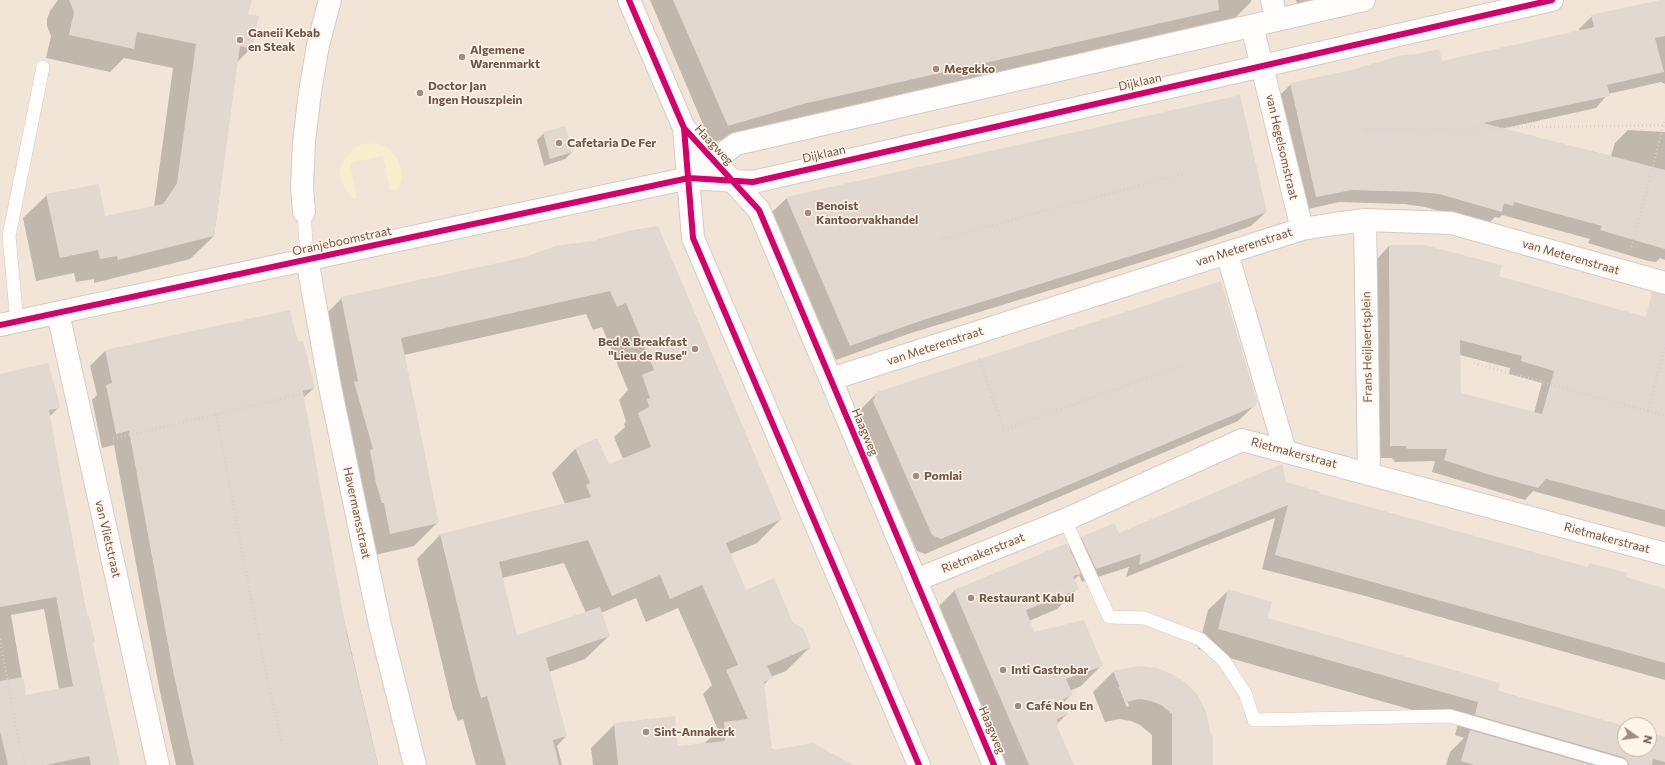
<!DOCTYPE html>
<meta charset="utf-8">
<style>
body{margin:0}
#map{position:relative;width:1665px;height:765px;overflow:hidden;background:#f6f0e8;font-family:Commissioner,sans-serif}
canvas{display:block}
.north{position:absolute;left:1617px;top:717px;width:40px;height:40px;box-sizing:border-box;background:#fff5e8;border:1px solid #c7b5a8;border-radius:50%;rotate:104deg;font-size:11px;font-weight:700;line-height:16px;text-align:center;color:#735649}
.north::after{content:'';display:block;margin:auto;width:14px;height:18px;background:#a18c81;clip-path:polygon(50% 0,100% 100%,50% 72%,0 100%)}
</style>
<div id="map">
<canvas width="1665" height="765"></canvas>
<div class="north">N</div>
</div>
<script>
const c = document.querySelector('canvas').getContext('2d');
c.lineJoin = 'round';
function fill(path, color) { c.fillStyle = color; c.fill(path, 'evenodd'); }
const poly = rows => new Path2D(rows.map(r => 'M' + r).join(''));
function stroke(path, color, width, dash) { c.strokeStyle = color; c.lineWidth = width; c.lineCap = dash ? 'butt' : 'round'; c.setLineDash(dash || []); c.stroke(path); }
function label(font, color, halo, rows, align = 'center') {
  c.font = font + ' Commissioner,sans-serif'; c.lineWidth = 3; c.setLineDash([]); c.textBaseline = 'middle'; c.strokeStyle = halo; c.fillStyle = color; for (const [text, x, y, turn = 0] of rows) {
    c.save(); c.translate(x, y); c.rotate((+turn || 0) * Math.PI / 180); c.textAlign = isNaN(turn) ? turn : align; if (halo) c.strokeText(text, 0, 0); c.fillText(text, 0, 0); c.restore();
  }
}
fill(poly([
 [0,0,1665,0,1665,765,0,765],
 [1625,725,1649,725,1649,749,1625,749]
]), '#f2e5d8');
fill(poly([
 [373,143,382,145,390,150,397,158,401,168,402,179,398,189,390,190,383,156,350,163,357,198,352,198,341,182,340,173,342,163,354,148,363,144]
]), '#f9edd0');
fill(poly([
 [58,0,251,0,246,14,251,48,237,62,214,236,190,259,94,283,94,279,76,282,74,273,36,281,23,218,47,195,105,217,154,207,173,68,124,58,110,72,46,58,51,36,47,26,47,19,50,11],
 [650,0,1251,0,1251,2,1234,19,785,121,711,143],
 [1296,0,1314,0,1297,4],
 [1665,0,1665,84,1661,82,1608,94,1596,108,1501,129,1611,156,1615,143,1628,130,1665,132,1665,260,1660,258,1656,262,1648,261,1588,243,1590,239,1502,215,1499,218,1495,217,1488,224,1425,207,1404,204,1339,202,1304,210,1278,97,1291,84,1441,62,1579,31,1579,29,1592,16],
 [544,133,572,152,565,159,544,166,537,140],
 [787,198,1266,212,1251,226,1197,245,908,334,836,360,772,212],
 [597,242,781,519,757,543,730,554,745,591,793,624,810,647,786,671,771,677,763,686,771,749,832,765,593,765,591,748,615,724,677,747,703,745,718,730,703,694,712,685,678,608,646,622,636,598,601,613,609,636,585,659,549,672,566,736,557,746,562,765,476,765,463,719,458,721,453,709,417,559,440,535,565,504,552,473,575,449,596,439,608,466,623,459,614,437,625,427,624,424,626,421,619,400,628,390,602,327,593,330,586,314,404,355,438,522,414,546,366,557,318,322,342,298],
 [564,563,586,613,517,637,502,578],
 [1389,246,1665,323,1665,527,1533,491,1525,500,1432,472,1435,461,1395,462,1392,458,1377,458,1377,259],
 [1460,355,1510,368,1509,374,1542,383,1534,413,1460,394],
 [289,311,297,343,314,388,303,398,341,607,378,765,176,765,159,687,114,445,102,448,92,400,97,395,90,366,105,351],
 [0,375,59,407,49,417,92,644,119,765,0,765],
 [44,609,59,689,25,696,11,615],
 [877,393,1254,406,1238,421,925,554,917,551,858,417,862,408],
 [1286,483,1319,492,1318,494,1587,568,1590,564,1625,577,1665,590,1665,680,1358,594,1262,569,1275,518,1126,577,1129,567,1082,582,1079,575,1074,580,1077,589,1057,609,1029,621,1033,634,1101,666,1081,686,1070,691,1071,695,1063,703,1067,714,1056,725,1073,765,1000,765,934,611,955,590,1069,550,1082,537,1118,534],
 [1229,590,1267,619,1497,691,1625,727,1625,749,1649,749,1649,733,1665,738,1665,765,1446,765,1450,752,1464,738,1455,735,1458,723,1198,649,1208,610],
 [1137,667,1212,765,1152,765,1152,735,1140,725,1131,721,1119,719,1105,722,1093,692,1114,671],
 [1119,687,1121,687,1129,706,1127,707]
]), '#0003');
fill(poly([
 [69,0,252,0,248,14,259,16,252,49,240,46,214,236,118,260,117,256,100,259,98,250,60,258,46,194,99,184,105,216,163,204,174,188,177,183,196,44,137,32,134,49,69,35,74,12],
 [673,0,1218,0,1219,10,803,104,728,126],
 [1660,0,1665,0,1665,36,1655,38,1664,72,1607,85,1610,96,1483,123,1665,170,1665,249,1600,230,1602,226,1514,202,1513,206,1504,203,1502,212,1439,194,1418,192,1352,190,1316,197,1290,83,1351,70,1403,55,1418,54,1439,49,1442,61,1464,56,1594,27,1591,15],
 [1240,95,1267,212,1212,231,923,320,850,346,786,197],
 [565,126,573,152,550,159,543,132],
 [658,226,782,519,726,543,746,590,774,578,793,623,803,628,811,647,767,666,773,678,764,682,772,750,813,743,853,765,618,765,614,723,675,716,678,746,725,741,724,722,748,719,726,670,738,665,702,585,670,599,660,575,612,596,588,540,499,562,517,635,600,607,610,636,546,658,567,736,553,740,559,765,506,765,487,696,481,698,477,685,440,534,591,497,586,485,590,483,575,448,597,438,609,464,651,447,638,413,649,407,647,399,650,398,642,375,654,370,626,303,617,307,610,291,401,338,439,523,390,534,384,503,382,503,376,483,370,450,373,449,354,382,358,381,341,297,525,257,556,246,598,240,598,239,633,230],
 [1389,245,1424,245,1502,265,1499,276,1646,317,1652,292,1665,295,1665,510,1546,479,1538,488,1487,474,1444,460,1447,449,1408,449,1405,446,1390,446],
 [1460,340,1522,356,1521,361,1554,371,1542,414,1461,393],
 [1221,281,1257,401,1255,406,941,539,932,535,873,401,877,392],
 [290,310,298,342,303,341,315,388,303,391,347,635,378,765,194,765,173,671,129,431,116,434,106,385,112,383,105,350],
 [48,363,59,401,60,408,49,410,59,467,87,617,89,616,95,642,93,643,120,765,91,765,89,756,46,765,8,765,0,731,0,681,23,677,26,695,73,686,56,597,0,607,0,374],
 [1282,464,1286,482,1321,492,1318,493,1588,567,1590,563,1627,573,1626,577,1665,589,1665,663,1275,555,1288,505,1139,565,1141,554,1096,569,1081,537,1114,523,1119,533],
 [1067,543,1081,574,1073,576,1079,589,1026,610,1034,632,1084,620,1103,666,1066,679,1073,695,1063,699,1068,714,1057,719,1058,723,1056,724,1074,765,1029,765,954,590],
 [1228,589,1272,602,1268,618,1500,683,1498,691,1625,726,1625,749,1649,749,1649,732,1665,737,1665,762,1653,759,1652,765,1629,765,1627,760,1623,757,1475,715,1478,702,1218,629],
 [1140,666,1157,668,1172,674,1185,682,1198,695,1206,712,1211,735,1213,736,1213,765,1172,765,1172,714,1161,705,1151,701,1140,699,1126,702,1113,671],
 [1470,730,1592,765,1475,765,1461,761]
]), '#e2d8cf');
const service = poly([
 [304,212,307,259],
 [17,322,9,236,43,67],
 [1065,520,1109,617,1144,618,1200,639,1224,661,1245,693,1254,720,1450,716,1621,765]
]);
const minor = poly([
 [1272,0,1276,19],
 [1252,26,1302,229],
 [698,172,736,144,1364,0],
 [304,212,302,187,304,142,310,92,318,45,330,0],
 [1365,220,1369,473],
 [1227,253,1285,451],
 [307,259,330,387,380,625,415,765],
 [58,313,158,765],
 [0,325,689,178,753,182,1552,0],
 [831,379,1302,229,1334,224,1365,220,1451,223,1665,283],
 [916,580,1065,520,1242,440,1665,554]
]);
const secondary = poly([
 [629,0,684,128,693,238,919,765],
 [684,128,759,210,994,765]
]);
stroke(service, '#d4ccc5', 14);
stroke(minor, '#d4ccc5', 24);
stroke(secondary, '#d5ccc4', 24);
stroke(poly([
 [1366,130,1665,125],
 [942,239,1185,173],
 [1632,247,1665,119],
 [979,358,1004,430,1182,365],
 [1474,363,1665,416],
 [1648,411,1665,347],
 [216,414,260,645,282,743],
 [113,439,305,393],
 [0,639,17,732,25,765]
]), '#dad0cc', 2.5, [1, 3]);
stroke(service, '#fefdfc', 13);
stroke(minor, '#fefdfc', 22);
stroke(secondary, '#fefdfc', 22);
stroke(poly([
 [629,0,684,128,693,238,919,765],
 [684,128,759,210,994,765],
 [0,325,689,178,753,182,1552,0]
]), '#d6006c', 6);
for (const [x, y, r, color] of [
 [240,40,4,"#a18c81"],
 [462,57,4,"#a18c81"],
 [936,69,4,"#a18c81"],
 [420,93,4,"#a18c81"],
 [559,143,4,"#a18c81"],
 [808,213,4,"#a18c81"],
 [695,349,4,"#a18c81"],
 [916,476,4,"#a18c81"],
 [971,598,4,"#a18c81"],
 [1003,670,4,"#a18c81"],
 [1018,706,4,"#a18c81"],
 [646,732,4,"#a18c81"]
]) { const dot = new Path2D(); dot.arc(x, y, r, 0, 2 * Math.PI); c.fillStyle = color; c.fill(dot); stroke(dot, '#fff5e8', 1.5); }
label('bold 12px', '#735649', '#fff5e8', [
 ["Ganeii Kebab",248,33],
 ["en Steak",248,47],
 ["Algemene",470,50],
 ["Warenmarkt",470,64],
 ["Megekko",944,69],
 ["Doctor Jan",428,86],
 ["Ingen Houszplein",428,100],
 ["Cafetaria De Fer",567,143],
 ["Benoist",816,206],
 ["Kantoorvakhandel",816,220],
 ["Bed & Breakfast",687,342,"right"],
 ["\"Lieu de Ruse\"",687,356,"right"],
 ["Pomlai",924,476],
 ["Restaurant Kabul",979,598],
 ["Inti Gastrobar",1011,670],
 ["Café Nou En",1026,706],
 ["Sint-Annakerk",654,732]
], 'left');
label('12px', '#735649', '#fff5e8', [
 ["Dijklaan",1140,82,-13],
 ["Haagweg",714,145,47],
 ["van Hegelsomstraat",1282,147,77],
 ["Dijklaan",824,154,-13],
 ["Oranjeboomstraat",342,241,-12],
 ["van Meterenstraat",1244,247,-18],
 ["van Meterenstraat",1571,257,16],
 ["van Meterenstraat",935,346,-18],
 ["Frans Heijlaertsplein",1367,347,-91],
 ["Haagweg",865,432,67],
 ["Rietmakerstraat",1294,453,15],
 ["Havermansstraat",357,513,78],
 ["Rietmakerstraat",1607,538,15],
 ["van Vlietstraat",108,539,77],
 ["Rietmakerstraat",983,553,-22],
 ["Haagweg",992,730,67]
]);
</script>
